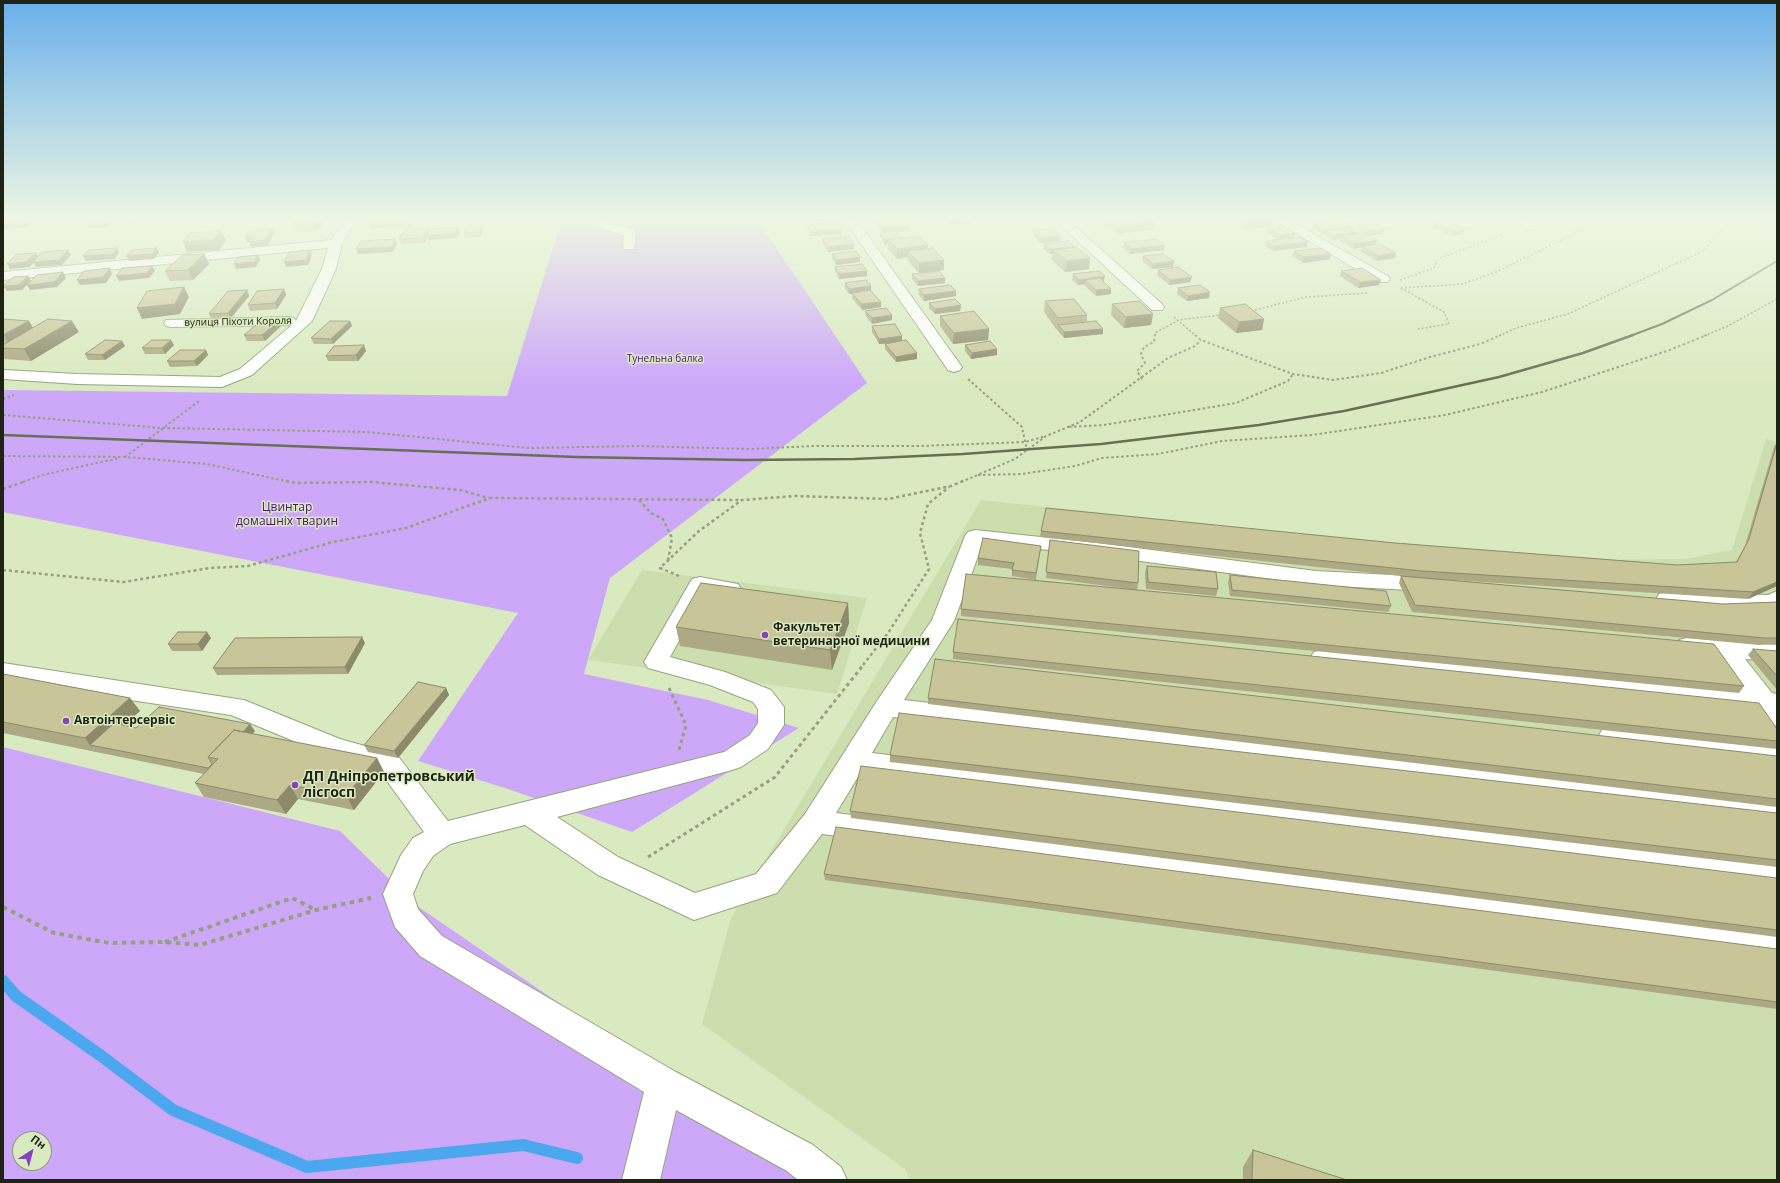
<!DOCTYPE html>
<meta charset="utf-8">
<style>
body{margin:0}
#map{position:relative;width:1780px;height:1183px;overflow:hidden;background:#daeac0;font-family:"Open Sans",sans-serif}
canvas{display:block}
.frame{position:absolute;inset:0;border:4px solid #1e2314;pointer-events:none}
.north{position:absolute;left:12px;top:1131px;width:40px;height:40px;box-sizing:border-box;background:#daeac0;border:1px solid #8f9a7b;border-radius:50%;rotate:36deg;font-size:11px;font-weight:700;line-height:16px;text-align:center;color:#1e2314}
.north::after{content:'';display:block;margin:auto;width:14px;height:18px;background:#8144ba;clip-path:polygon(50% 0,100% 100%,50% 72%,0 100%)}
</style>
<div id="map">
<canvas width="1780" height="1183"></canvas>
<div class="frame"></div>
<div class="north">Пн</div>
</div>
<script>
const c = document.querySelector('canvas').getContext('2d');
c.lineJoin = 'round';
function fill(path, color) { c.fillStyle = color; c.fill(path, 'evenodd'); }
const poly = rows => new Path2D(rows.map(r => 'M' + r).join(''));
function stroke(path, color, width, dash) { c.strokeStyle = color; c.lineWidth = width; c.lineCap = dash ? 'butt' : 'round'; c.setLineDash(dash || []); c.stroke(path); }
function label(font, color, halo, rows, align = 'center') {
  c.font = font + ' "Open Sans",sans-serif'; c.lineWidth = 3; c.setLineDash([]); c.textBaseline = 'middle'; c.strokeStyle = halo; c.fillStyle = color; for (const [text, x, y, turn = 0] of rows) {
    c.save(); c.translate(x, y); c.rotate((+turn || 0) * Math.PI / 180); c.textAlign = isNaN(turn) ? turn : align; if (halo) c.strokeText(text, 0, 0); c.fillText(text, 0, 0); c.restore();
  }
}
fill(poly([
 [1766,439,1777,442,1777,1180,910,1180,905,1169,702,1024,731,918,981,500,1540,560,1686,559,1732,550],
 [642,570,867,598,837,694,588,660]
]), '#ccdeae');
fill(poly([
 [562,219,757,219,867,383,610,578,584,674,708,700,799,728,632,832,508,789,418,761,518,613,3,512,3,390,507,396],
 [3,747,340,831,417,906,818,1180,3,1180],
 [20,1139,44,1139,44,1163,20,1163]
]), '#cda8f9');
stroke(poly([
 [3,981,16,996,100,1055,173,1110,307,1167,523,1145,577,1158]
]), '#4ba8ee', 12);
const minor = poly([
 [344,219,356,219,342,243,336,269,312,321,252,375,222,387,77,384,3,379,3,371,5,370,77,374,220,377,240,369,292,325,171,327,166,326,164,323,166,320,289,317,294,318,296,321,322,269,328,248,3,280,3,272,332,240,344,219],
 [597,219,609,219,609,223,634,230,636,233,634,249,624,249,623,246,624,235,599,228,597,219],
 [844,219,856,219,962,367,960,370,954,372,948,370,844,219],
 [1054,219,1067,219,1162,304,1164,307,1162,310,1152,310,1054,219],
 [1272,219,1287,219,1388,276,1390,279,1388,282,1378,282,1272,219],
 [1508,219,1525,219,1536,223,1538,226,1532,230,1510,222,1508,219],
 [975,530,1097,543,1316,571,1429,577,1437,579,1440,584,1437,589,1429,591,1316,585,1097,555,983,543,954,621,904,700,1777,801,1777,823,893,717,872,753,1777,860,1777,886,861,772,836,813,1777,928,1777,956,822,834,777,893,694,920,598,875,525,825,450,844,433,856,423,871,413,894,418,909,442,936,676,1072,813,1145,841,1167,847,1180,798,1180,787,1171,676,1110,660,1180,622,1180,644,1092,420,956,395,927,383,894,401,855,413,838,424,832,379,770,325,754,231,715,3,681,3,663,244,700,340,739,397,755,448,821,724,752,750,735,758,723,758,709,753,702,710,685,648,668,644,662,692,579,700,577,738,584,741,589,738,594,730,596,706,592,670,657,725,672,771,690,784,707,784,725,768,749,741,767,732,770,557,817,618,857,695,893,756,874,805,814,877,701,932,620,965,536,968,532,975,530],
 [1777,591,1777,609,1775,609,1667,606,1659,604,1656,599,1659,594,1667,592,1768,595,1777,591],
 [1687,638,1777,645,1777,661,1745,659,1772,693,1777,694,1777,726,1768,724,1757,709,1322,666,1314,664,1310,658,1314,652,1322,650,1742,690,1717,657,1679,652,1675,646,1679,640,1687,638],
 [1611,727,1777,745,1777,765,1611,747,1602,744,1598,737,1602,730,1611,727]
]);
stroke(minor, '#95a47c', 2);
stroke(poly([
 [1550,224,1582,229,1605,219],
 [1400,280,1434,268,1438,259,1504,234],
 [1401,288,1462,284,1496,272,1582,230],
 [1401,288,1444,312,1449,324,1418,329],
 [1251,311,1306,297,1368,293],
 [1174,317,1196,336],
 [1155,336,1155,333,1179,320,1220,315],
 [1499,336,1516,328,1568,314,1705,250,1718,231,1741,219],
 [1704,336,1728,326,1777,299]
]), '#94a080', 1.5, [2, 2]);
stroke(poly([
 [1195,335,1201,340,1293,374,1333,380,1381,373,1430,357,1480,344,1501,335],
 [968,379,1022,427,1027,450],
 [1142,379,1137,371,1145,363,1141,354,1144,347,1154,342,1155,335],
 [3,399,14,395],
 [3,415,162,428,368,432,528,448,639,446,750,449,813,446,920,446,1025,442,1046,436],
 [1069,427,1104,425,1236,403,1288,381,1293,374],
 [3,456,126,457,207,464,290,482],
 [125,457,199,401],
 [978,475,1022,474,1075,466,1102,458,1158,454,1222,441,1312,435,1445,415,1542,392,1667,351,1707,335],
 [23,482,42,475,120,458],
 [961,482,1015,459,1046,436,1080,422,1168,358,1195,346,1201,340]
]), '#94a080', 2, [2.5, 2.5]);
stroke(poly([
 [286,481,296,483,372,482,460,490,489,498],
 [3,489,26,481],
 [639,500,651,513,663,519,672,538,668,561],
 [3,570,123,582,210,568,248,566,333,542,406,528,490,498,742,500],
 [679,576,660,568,699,531,742,500,795,496,888,499,951,486,963,481],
 [863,665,888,633,929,569,920,533,928,504,949,487]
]), '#94a080', 2.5, [3, 3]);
stroke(poly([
 [669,688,686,725,679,750],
 [648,857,775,777,864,664]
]), '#94a080', 3, [3.5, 3.5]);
stroke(poly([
 [3,907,54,933,109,943,163,942,200,945,316,910,371,898],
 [165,942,292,898,316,910]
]), '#94a080', 4, [4.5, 4.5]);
fill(minor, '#fff');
stroke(poly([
 [1630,336,1662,324,1712,300,1777,261]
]), '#677057', 2);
stroke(poly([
 [3,435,576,457,745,460,854,459,963,454,1101,444,1259,425,1344,411,1499,377,1583,353,1633,335]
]), '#677057', 2.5);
fill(poly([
 [321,219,323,223,317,231,296,232,293,222],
 [372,219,417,219,413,227,371,229,369,224],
 [497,219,513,219,512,221,498,222],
 [515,219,535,219,535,220,515,220],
 [868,219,905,219,909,226,909,231,897,232,901,238,928,245,928,249,944,260,944,270,919,273,908,261,908,257,897,259,888,249,888,244,885,245,880,237,880,233,882,232,877,225,877,222,870,223],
 [943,219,971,219,971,223,949,225],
 [1084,219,1153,219,1155,220,1153,229,1118,234,1102,223,1103,220,1087,221],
 [1233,219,1275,219,1273,225,1295,234,1294,237,1307,247,1273,251,1264,245,1266,241,1277,239,1265,231,1266,227,1245,229,1232,222],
 [1471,219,1494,219,1478,222],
 [1313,223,1351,226,1351,228,1357,234,1362,233,1358,230,1359,225,1383,234,1369,235,1377,245,1396,253,1395,258,1376,261,1360,251,1362,247,1354,249,1339,241,1340,239,1333,240,1325,235,1325,234,1323,234,1312,228],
 [1434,223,1463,234,1452,236,1433,228],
 [807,225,842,229,842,234,810,236,807,229],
 [1033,230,1060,241,1041,243,1033,235],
 [483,231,480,237,465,238,464,233],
 [429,232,460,232,458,238,429,240,428,236,424,243,401,244,399,239],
 [823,239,854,249,828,252,823,244],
 [1124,242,1164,250,1130,254,1123,247],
 [1044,244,1074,247,1090,258,1089,269,1065,272,1052,260,1052,254,1050,254,1044,249],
 [1294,251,1330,259,1303,263,1292,256],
 [204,254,209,264,193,280,170,281,165,271],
 [832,254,860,257,860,262,836,265,832,259],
 [1143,256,1173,267,1152,269,1142,261],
 [835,267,867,271,867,276,839,279,835,272],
 [1158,270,1192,277,1190,282,1169,285,1157,275],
 [1341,271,1379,285,1358,288,1340,276],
 [912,274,945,278,945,283,918,286,912,279],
 [1073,274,1105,276,1104,281,1103,281,1111,289,1111,294,1096,296,1084,285,1085,284,1078,285,1072,280],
 [845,283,871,290,881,307,862,310,852,298,852,294,849,294,845,288],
 [1178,288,1210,292,1209,298,1187,301,1177,294],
 [284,289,286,295,277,309,250,311,248,305],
 [919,289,956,291,956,296,924,301,919,295],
 [247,290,249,296,231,318,212,319,209,314],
 [1045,301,1087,315,1087,322,1103,329,1103,334,1064,338,1057,330,1057,329,1056,329,1044,312],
 [929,303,961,305,960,311,935,314,929,308],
 [1112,304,1153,314,1151,325,1124,328,1111,315],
 [1220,308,1264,319,1262,330,1236,333,1218,318],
 [865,311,892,320,872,324,866,316],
 [940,316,989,329,988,340,953,344,940,326],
 [3,319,29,321,33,328,79,332,31,361,5,359,3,356],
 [350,321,352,326,333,344,314,344,311,338],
 [282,325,265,341,247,341,244,335],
 [872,326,902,336,902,341,917,353,917,359,896,362,885,349,885,344,889,343,879,344,872,332],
 [174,345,165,354,145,354,142,348],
 [965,345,997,355,971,359,965,351],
 [125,346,105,360,88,360,85,354],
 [206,350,208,355,197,366,170,367,167,361],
 [366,351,358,361,328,361,326,356],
 [1777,442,1777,586,1748,599,1436,579,1723,604,1777,602,1777,644,1759,645,1412,612,1399,583,1401,576,1040,537,1041,531,1395,543,1677,565,1736,562,1745,546,1774,447],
 [1050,540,1138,583,1137,590,1046,578],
 [1041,546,1036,580,1012,576,1012,569,978,565,978,558],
 [1147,566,1218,589,1216,596,1146,589,1145,572],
 [1230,575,1391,606,1388,612,1230,596,1228,582],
 [848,603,849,623,832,670,680,646,676,627],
 [961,609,1744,686,1739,693,961,616],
 [211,638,202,651,172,651,168,644],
 [365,643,348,674,217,675,213,668],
 [1753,649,1777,651,1777,690,1748,655],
 [953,652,1777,729,1777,749,953,659],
 [3,674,130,698,140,711,124,725,136,728,255,731,252,734,377,758,384,772,354,810,298,799,286,814,204,797,195,783,204,774,3,733],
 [446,688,449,695,398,758,368,752,364,745],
 [928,698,1777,756,1777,807,928,704],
 [890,755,1777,813,1777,867,890,762],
 [850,811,1777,878,1777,937,851,818],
 [824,874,1777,949,1777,1009,825,880],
 [1253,1150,1347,1180,1243,1180,1243,1167]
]), '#aca984');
fill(poly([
 [29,219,37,219,27,227,3,229,3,224],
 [109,219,116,219,108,227,88,228,86,223],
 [124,219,149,219,147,222,126,223],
 [196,219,210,219,209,220,197,221],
 [315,219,321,219,323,223,317,231,313,221],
 [413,219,417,219,413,227,412,222],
 [815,219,837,219,837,220,815,222],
 [870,219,895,219,877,220,877,222,870,223],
 [961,219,971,219,971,223,949,225,949,220],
 [1008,219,1021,219,1008,220],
 [1088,219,1103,219,1103,220,1087,221],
 [1254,219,1275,219,1273,226,1245,229,1247,220],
 [1309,219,1325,219,1309,221],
 [1479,219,1494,219,1478,222],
 [1155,220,1153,229,1118,234,1119,224],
 [482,226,483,231,480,237,479,232],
 [909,226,909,231,882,233,882,228],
 [1351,226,1350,231,1326,231,1325,234,1323,234,1324,230],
 [458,227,460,232,458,238,429,240,428,236,424,243,423,238,428,228,430,233],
 [272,229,274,234,268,245,251,247,249,242,247,242,245,237],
 [842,229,842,234,810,236,810,231],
 [1385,229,1383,234,1366,236,1368,231],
 [1465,229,1463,234,1452,236,1454,231],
 [221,231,226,240,219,250,187,252,183,242],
 [1358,232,1356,237,1341,236,1340,239,1333,240,1334,235],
 [1295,234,1294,239,1279,240,1280,235],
 [1060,236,1060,241,1041,243,1041,238],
 [395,239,397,243,393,252,358,254,356,249],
 [888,239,888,244,885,245,885,240],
 [1378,240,1376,245,1362,246,1362,247,1354,249,1355,244],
 [1308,242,1307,247,1273,251,1274,246],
 [854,244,854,249,828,252,827,247],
 [928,245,928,255,908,251,908,257,897,259,897,249],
 [1165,245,1164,250,1130,254,1131,249],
 [1074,247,1073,252,1053,250,1052,254,1050,254,1050,249],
 [117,248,119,253,114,259,86,261,83,256],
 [157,248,159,253,154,259,129,261,126,256],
 [68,250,71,255,62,265,36,267,34,263,29,267,10,269,7,264,36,253,39,258],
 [310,250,312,255,308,265,286,267,284,262],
 [1396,253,1395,258,1376,261,1378,256],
 [204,254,209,264,193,280,188,270],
 [1331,254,1330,259,1303,263,1304,257],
 [258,255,260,260,256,267,236,269,234,264],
 [860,257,860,262,836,265,836,260],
 [1090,258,1089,269,1065,272,1067,261],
 [944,260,944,270,919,273,919,263],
 [1174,261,1173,267,1152,269,1153,264],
 [152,266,155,271,149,278,119,281,116,276],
 [110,268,112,274,106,283,80,285,77,280],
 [867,271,867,276,839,279,839,274],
 [63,272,66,278,57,287,30,290,27,285,22,290,7,291,3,286,28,276,31,281],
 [1105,276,1104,281,1089,283,1085,280,1085,284,1078,285,1079,280],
 [1192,277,1190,282,1169,285,1170,280],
 [945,278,945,283,918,286,918,281],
 [1381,280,1379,285,1358,288,1360,282],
 [871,286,871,291,852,293,852,294,849,294,849,289],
 [184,287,189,297,180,314,142,319,137,308],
 [284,289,286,295,277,309,275,303],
 [1111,289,1111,294,1096,296,1096,290],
 [247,290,249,296,231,318,228,313],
 [956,291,956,296,924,301,924,295],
 [1210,292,1209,298,1187,301,1188,296],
 [881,302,881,307,862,310,861,304],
 [961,305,960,311,935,314,935,309],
 [1153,314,1151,325,1124,328,1126,317],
 [892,315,892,320,872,324,872,318],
 [1264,319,1262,330,1236,333,1239,322],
 [280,320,282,325,265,341,262,335],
 [29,321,35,331,10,346,4,335],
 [72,321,79,332,31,361,24,349],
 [350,321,352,326,333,344,331,339],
 [989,329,988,340,953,344,954,333],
 [1103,329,1103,334,1064,338,1064,332],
 [902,336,902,342,879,344,879,339],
 [171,340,174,345,165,354,162,348],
 [122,341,125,346,105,360,102,355],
 [364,345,366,351,358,361,356,355],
 [997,349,997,355,971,359,972,353],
 [206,350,208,355,197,366,194,361],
 [917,353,917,359,896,362,896,357],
 [1777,582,1777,586,1748,599,1753,592],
 [848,603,849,623,832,670,830,650],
 [207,632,211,638,202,651,198,644],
 [362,637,365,643,348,674,345,667],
 [446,688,449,695,398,758,394,751],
 [130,698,140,711,101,747,90,745,85,738],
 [250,724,255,731,222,765,218,759],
 [377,758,384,772,354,810,346,796],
 [290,785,298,799,286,814,277,800]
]), '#8c8a6b');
const building = poly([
 [6,219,29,219,25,222,3,224,3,222,6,219],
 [91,219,109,219,105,222,86,223,91,219],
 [296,219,315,219,313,221,293,222,296,219],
 [372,219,413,219,412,222,369,224,372,219],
 [890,219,905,219,909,226,882,228,877,220,890,219],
 [948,219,961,219,949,220,948,219],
 [1111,219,1153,219,1155,220,1119,224,1111,219],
 [1340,220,1351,226,1324,230,1313,223,1340,220],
 [1445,221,1465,229,1454,231,1434,223,1445,221],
 [838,222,842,229,810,231,807,225,838,222],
 [1376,224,1385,229,1368,231,1359,225,1376,224],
 [1280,225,1295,234,1280,235,1266,226,1280,225],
 [482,226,479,232,464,233,467,227,482,226],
 [458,227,456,233,428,235,430,229,458,227],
 [428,228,423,238,399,239,405,229,428,228],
 [1349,228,1358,232,1334,235,1326,231,1349,228],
 [272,229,266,240,249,242,252,236,245,237,248,232,272,229],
 [1052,229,1060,236,1041,238,1033,230,1052,229],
 [221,231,214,240,183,242,190,233,221,231],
 [896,231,901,238,885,240,880,233,896,231],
 [1363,233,1378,240,1355,244,1341,236,1363,233],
 [849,236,854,244,827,247,823,239,849,236],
 [919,236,928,245,897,249,888,239,919,236],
 [1300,237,1308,242,1274,246,1266,241,1300,237],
 [395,239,392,247,356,249,361,241,395,239],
 [1157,239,1165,245,1131,249,1124,242,1157,239],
 [1068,241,1074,247,1050,249,1044,244,1068,241],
 [1380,244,1396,253,1378,256,1362,246,1380,244],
 [1076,247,1090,258,1067,261,1053,250,1076,247],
 [117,248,112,254,83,256,89,250,117,248],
 [157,248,152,254,126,256,132,250,157,248],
 [933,248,944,260,919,263,908,251,933,248],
 [1321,248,1331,254,1304,257,1294,251,1321,248],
 [68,250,59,260,33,262,42,252,68,250],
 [310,250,306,260,284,262,289,252,310,250],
 [856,251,860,257,836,260,832,254,856,251],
 [36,253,26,262,7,264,17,254,36,253],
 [204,254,188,270,165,271,182,255,204,254],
 [1163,254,1174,261,1153,264,1143,256,1163,254],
 [258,255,254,262,234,264,238,257,258,255],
 [862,264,867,271,839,274,835,267,862,264],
 [152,266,147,273,116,276,122,268,152,266],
 [1178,267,1192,277,1170,280,1158,270,1178,267],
 [110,268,103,277,77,280,84,271,110,268],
 [1362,268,1381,280,1360,282,1341,271,1362,268],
 [939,271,945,278,918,281,912,274,939,271],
 [1099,271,1105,276,1079,280,1073,274,1099,271],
 [63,272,54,282,27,285,37,275,63,272],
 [28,276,19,285,3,286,13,277,28,276],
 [1100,278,1111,289,1096,290,1085,280,1100,278],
 [866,280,871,286,849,289,845,283,866,280],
 [950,285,956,291,924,295,919,289,950,285],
 [1200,285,1210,292,1188,296,1178,288,1200,285],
 [184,287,175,304,137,308,147,291,184,287],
 [284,289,275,303,248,305,257,291,284,289],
 [247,290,228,313,209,314,228,291,247,290],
 [870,290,881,302,861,304,852,293,870,290],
 [955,299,961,305,935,309,929,303,955,299],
 [1074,299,1087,315,1058,318,1045,301,1074,299],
 [1139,301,1153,314,1126,317,1112,304,1139,301],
 [1245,304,1264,319,1239,322,1220,308,1245,304],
 [886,308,892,315,872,318,865,311,886,308],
 [974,311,989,329,954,333,940,316,974,311],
 [3,319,29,321,3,335,3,319],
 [48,319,72,321,24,349,3,348,3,345,48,319],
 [262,320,280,320,262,335,244,335,262,320],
 [330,321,350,321,331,339,311,338,330,321],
 [1096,321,1103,329,1064,332,1058,325,1096,321],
 [895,324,902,336,879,339,872,326,895,324],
 [105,340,122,341,102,355,85,354,105,340],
 [152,340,171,340,162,348,142,348,152,340],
 [906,340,917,353,896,357,885,344,906,340],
 [990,341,997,349,972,353,965,345,990,341],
 [364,345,356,355,326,356,334,346,364,345],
 [180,350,206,350,194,361,167,361,180,350],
 [1777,443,1777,582,1753,592,1422,571,1041,531,1046,508,1395,543,1677,565,1737,562,1749,539,1777,443],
 [983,538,1041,546,1036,573,1012,570,1014,563,978,558,983,538],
 [1050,540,1139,551,1138,583,1046,572,1050,540],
 [1147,566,1216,572,1218,589,1148,582,1147,566],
 [966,574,1714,644,1744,686,961,609,966,574],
 [1230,575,1386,591,1391,606,1232,590,1230,575],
 [1401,576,1723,604,1777,602,1777,638,1764,638,1415,605,1401,576],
 [701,583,848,603,830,650,676,627,701,583],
 [958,619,1759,703,1777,729,1777,741,953,652,958,619],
 [178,632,207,632,198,644,168,644,178,632],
 [362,637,345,667,213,668,235,638,362,637],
 [1753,649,1777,651,1777,676,1753,649],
 [935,659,1777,756,1777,799,928,698,935,659],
 [3,674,130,698,85,738,3,722,3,674],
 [418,682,446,688,394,751,364,745,418,682],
 [159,707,250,724,243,732,234,730,208,757,212,764,208,768,90,745,114,723,136,728,159,707],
 [899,713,1777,813,1777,860,890,755,899,713],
 [234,730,377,758,346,796,290,785,277,800,195,783,218,759,208,757,234,730],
 [861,766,1777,878,1777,930,850,811,861,766],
 [836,827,1777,949,1777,1002,824,874,836,827],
 [1253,1150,1347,1180,1252,1180,1253,1150]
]);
fill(building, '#c8c599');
stroke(building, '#8c8a6b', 1);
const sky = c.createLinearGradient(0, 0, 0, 384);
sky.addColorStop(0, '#69afea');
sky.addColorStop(0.57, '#eef6e3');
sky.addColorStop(1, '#eef6e300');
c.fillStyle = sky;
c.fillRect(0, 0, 1780, 384);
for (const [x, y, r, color] of [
 [765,635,4,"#8144ba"],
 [66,721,4,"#8144ba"],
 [295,785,4,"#8144ba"]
]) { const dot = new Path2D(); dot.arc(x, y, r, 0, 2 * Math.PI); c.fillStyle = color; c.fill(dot); stroke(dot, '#daeac0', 1.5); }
label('10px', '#1e2314', '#daeac0', [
 ["вулиця Піхоти Короля",238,322,-1]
]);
label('10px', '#4e147b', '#daeac0', [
 ["Тунельна балка",665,359]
]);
label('12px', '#4e147b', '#daeac0', [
 ["Цвинтар",287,508],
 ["домашніх тварин",287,522]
]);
label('bold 12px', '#1e2314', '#daeac0', [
 ["Факультет",773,628],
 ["ветеринарної медицини",773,642],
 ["Автоінтерсервіс",74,721]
], 'left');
label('bold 14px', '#1e2314', '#daeac0', [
 ["ДП Дніпропетровський",303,777],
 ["лісгосп",303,793]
], 'left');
</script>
